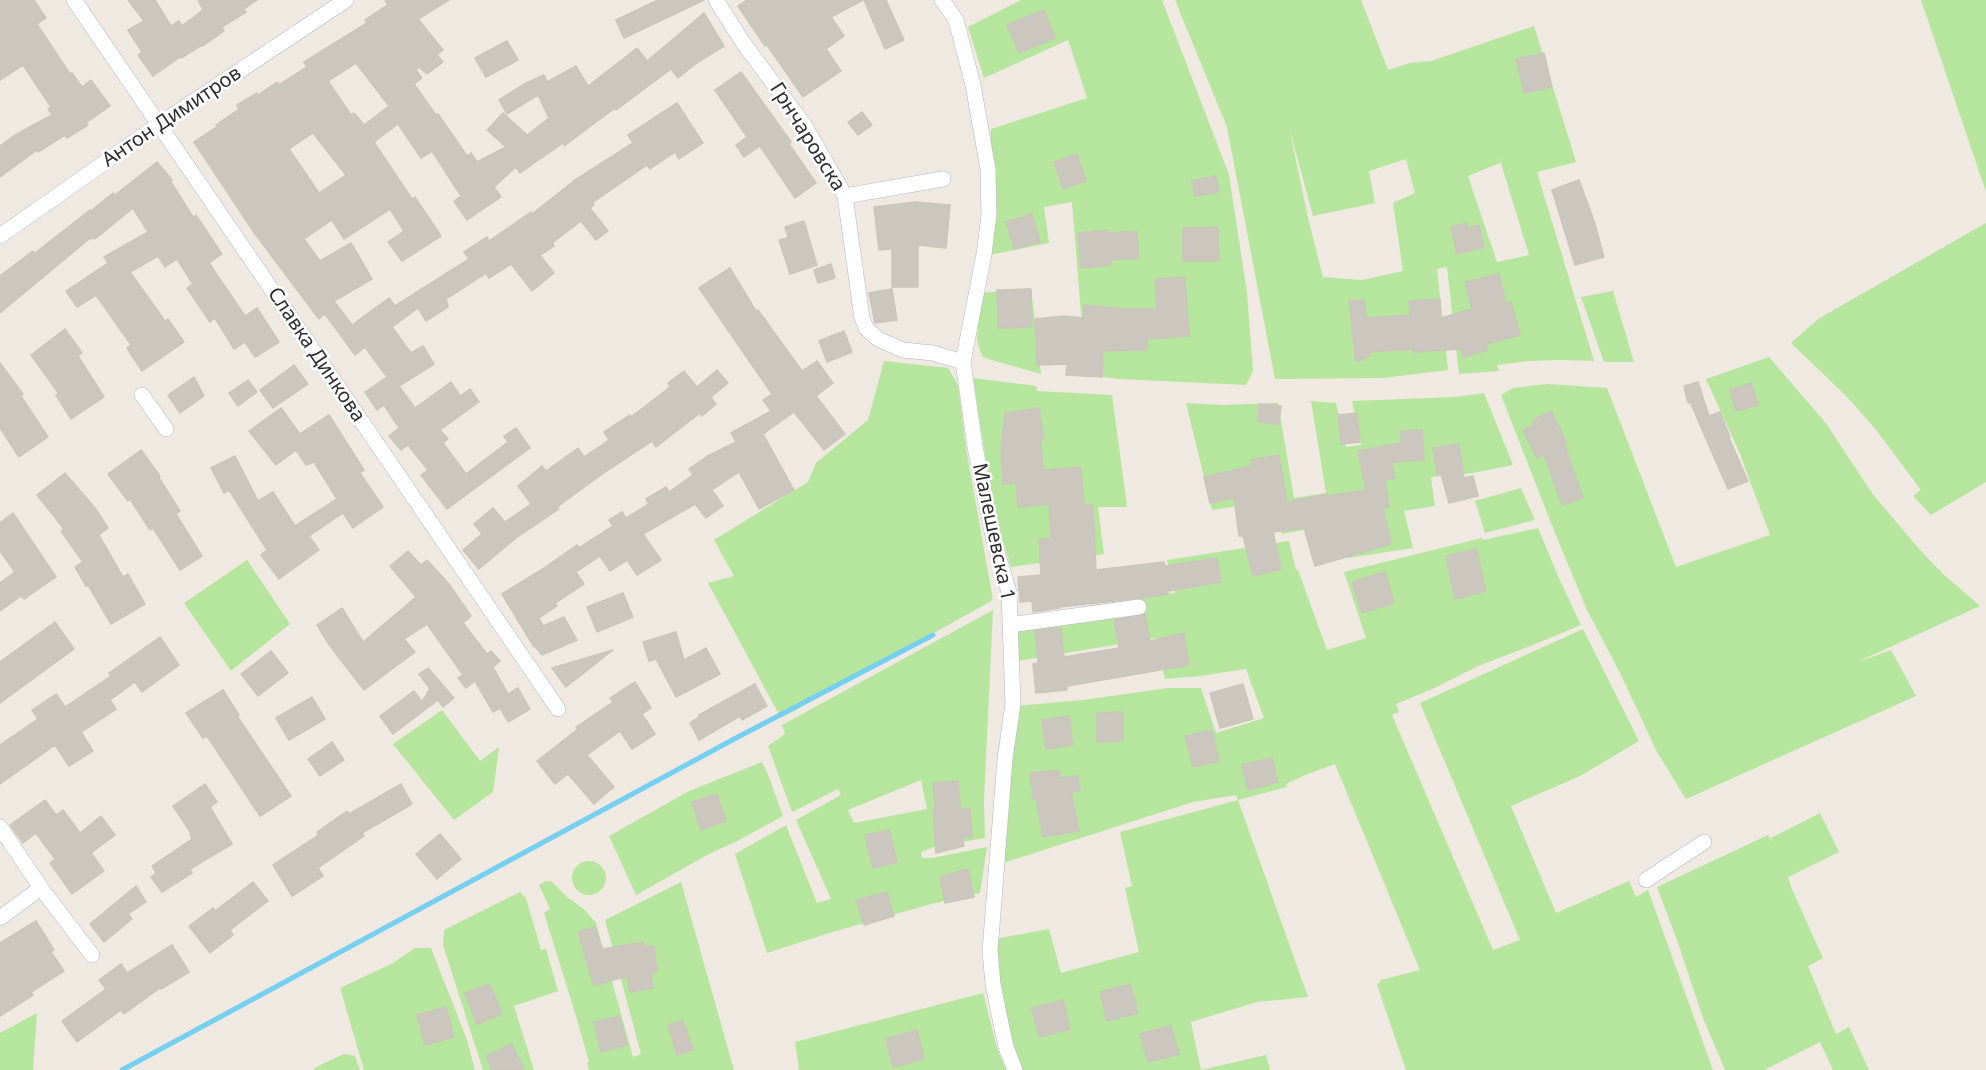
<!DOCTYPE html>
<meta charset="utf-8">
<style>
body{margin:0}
canvas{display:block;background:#efe9e1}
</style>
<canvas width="1986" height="1070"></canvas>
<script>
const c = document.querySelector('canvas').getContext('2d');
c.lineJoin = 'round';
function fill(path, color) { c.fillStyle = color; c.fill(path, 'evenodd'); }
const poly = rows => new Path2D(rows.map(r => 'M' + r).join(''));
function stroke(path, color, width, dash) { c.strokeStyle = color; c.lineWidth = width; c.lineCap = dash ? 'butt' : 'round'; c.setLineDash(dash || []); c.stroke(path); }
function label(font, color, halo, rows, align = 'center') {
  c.font = font + ' "Noto Sans",sans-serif'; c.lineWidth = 5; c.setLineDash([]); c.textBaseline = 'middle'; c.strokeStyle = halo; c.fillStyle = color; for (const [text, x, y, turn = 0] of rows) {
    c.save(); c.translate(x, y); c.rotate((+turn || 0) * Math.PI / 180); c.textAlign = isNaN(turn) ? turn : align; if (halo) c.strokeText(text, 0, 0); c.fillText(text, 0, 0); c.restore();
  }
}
fill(poly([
 [1021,0,1162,0,1229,175,1247,293,1253,371,1246,385,1119,379,1086,375,1072,202,1044,207,1049,243,985,256,991,129,1087,98,1068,40,984,78,968,27],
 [1175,0,1361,0,1388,70,1410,63,1431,61,1534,26,1576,162,1537,172,1594,361,1561,360,1529,361,1497,365,1499,371,1459,374,1447,267,1437,269,1448,370,1383,378,1275,379,1227,127],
 [1289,127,1313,216,1375,203,1369,171,1406,159,1415,193,1393,203,1403,271,1362,280,1323,277,1308,218],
 [1499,157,1529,255,1497,262,1468,176,1500,163],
 [1921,0,1986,0,1986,192],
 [1986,223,1986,482,1931,515,1913,496,1921,490,1874,427,1846,396,1791,343,1818,319],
 [1031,288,1041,374,985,358,982,356,977,340,981,293],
 [1613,291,1634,362,1604,362,1581,297],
 [1769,357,1825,422,1872,493,1919,549,1942,573,1980,606,1855,663,1891,650,1916,696,1686,799,1657,752,1621,675,1587,610,1557,538,1501,395,1513,388,1547,384,1607,388,1676,567,1770,535,1740,454,1706,379],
 [884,361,948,368,958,385,966,448,993,600,781,718,708,583,734,576,714,540,808,482,816,463,868,420],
 [973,378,1036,386,1037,391,1112,395,1127,507,1098,507,1104,554,1011,567,994,512],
 [1484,393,1513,465,1473,473,1431,477,1435,506,1404,511,1413,548,1348,558,1342,523,1282,534,1276,500,1212,510,1186,403,1223,405,1278,403,1294,498,1326,493,1311,401,1336,403,1346,447,1361,445,1352,401,1455,397],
 [1521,488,1535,520,1485,533,1475,501],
 [1538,528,1558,576,1581,625,1528,647,1478,666,1430,690,1396,704,1399,712,1392,715,1493,950,1520,940,1420,703,1583,629,1639,741,1580,776,1511,806,1556,913,1629,881,1636,897,1648,890,1713,1070,1406,1070,1377,985,1381,980,1420,970,1335,764,1305,775,1286,784,1287,787,1238,800,1308,997,1257,1002,1191,1022,1201,1070,1266,1055,1270,1070,1020,1070,998,990,994,939,1049,929,1061,973,1139,952,1125,888,1132,886,1120,832,1238,800,1236,795,1193,802,1003,863,1015,706,1083,700,1168,688,1201,688,1216,733,1264,718,1246,669,1200,676,1165,679,1156,638,1018,661,1017,625,1081,615,1080,607,1175,593,1167,560,1289,541,1296,570,1298,570,1327,650,1366,638,1344,572,1482,538,1483,540],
 [247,560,290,624,231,671,184,603],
 [993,610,984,800,985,838,934,847,921,852,922,858,932,858,987,847,980,893,931,904,829,933,767,953,735,854,786,825,817,903,831,899,796,820,841,795,838,789,792,812,768,746,785,734,782,725],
 [921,780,927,809,854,823,848,810],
 [442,710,480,761,499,747,493,792,454,820,393,744],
 [762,762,767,772,783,816,737,841,709,854,636,895,609,836,689,791],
 [1820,813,1839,852,1788,877,1791,887,1823,958,1808,966,1836,1034,1849,1027,1869,1070,1833,1070,1820,1042,1764,1070,1725,1070,1703,1018,1678,943,1657,887,1768,835,1772,842,1771,838],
 '572 878a17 17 0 1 1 34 0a17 17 0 1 1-34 0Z',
 [546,881,552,882,567,897,585,910,596,923,633,1057,641,1054,605,920,681,882,734,1070,589,1070,587,1063,589,1062,576,1016,544,913,550,909,539,885],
 [520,892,526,898,541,950,546,949,558,991,514,1006,534,1070,483,1070,443,945,444,930],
 [415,948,431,948,467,1040,475,1070,364,1070,340,988,393,963],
 [983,993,997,1048,1006,1070,799,1070,795,1042],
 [37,1013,33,1070,0,1070,0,1033],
 [344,1054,355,1056,360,1070,315,1070,314,1068]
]), '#b6e59e');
stroke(poly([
 [122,1070,736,738,933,635]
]), '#75cff0', 5);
const building = poly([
 [0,0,34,0,46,18,37,24,70,74,72,73,82,87,91,80,110,106,86,123,88,125,67,138,65,135,38,152,37,150,0,177,0,146,15,135,52,115,48,109,51,107,23,65,0,80,0,0],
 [128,0,155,0,171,26,179,21,182,26,203,10,198,0,257,0,244,9,246,12,222,27,224,31,203,46,202,45,181,58,180,57,153,76,138,55,142,52,128,30,144,21,128,0],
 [385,0,449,0,418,19,443,50,437,55,443,62,427,74,419,67,416,70,422,78,414,84,436,115,438,114,467,156,471,153,477,162,506,147,487,130,503,113,527,135,549,118,538,95,507,114,499,100,526,83,544,75,547,82,576,66,588,86,637,48,647,61,704,13,724,46,698,62,678,78,671,69,616,110,615,108,564,146,563,143,520,173,516,167,494,187,501,197,467,220,454,201,461,196,432,151,421,158,398,124,374,142,412,199,415,197,441,236,402,261,388,242,404,231,390,209,344,239,332,220,304,239,320,261,351,243,372,279,334,301,352,325,389,298,395,306,469,259,464,252,487,237,489,241,531,212,532,214,575,180,633,143,628,135,677,103,703,143,679,159,675,152,650,169,647,165,592,203,594,205,590,208,608,231,596,240,581,221,552,243,554,246,540,255,554,273,532,291,511,264,489,278,486,273,446,299,448,307,426,321,418,308,392,327,411,353,423,346,434,364,399,386,415,408,451,382,460,396,470,389,479,402,440,430,448,439,443,443,466,474,508,442,504,436,516,428,530,448,447,509,421,475,428,470,408,445,401,450,389,436,399,428,384,405,377,410,365,392,387,377,365,347,355,355,325,314,319,319,255,234,194,142,217,127,216,125,239,109,237,105,257,93,258,95,277,82,279,85,307,67,304,62,367,23,365,20,388,5,385,0],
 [356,63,389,106,364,125,354,113,351,115,328,81,356,63],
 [313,133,346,175,319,193,289,149,313,133],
 [658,0,704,0,624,38,616,20,658,0],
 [747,0,863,0,831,17,844,36,826,49,841,71,803,97,767,45,765,46,738,6,747,0],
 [864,0,886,0,904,40,885,49,864,0],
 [1044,10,1055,38,1019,53,1007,25,1044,10],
 [507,41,518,60,486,77,475,58,507,41],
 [1544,53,1552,87,1524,93,1516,59,1544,53],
 [741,72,791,142,789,144,816,183,795,198,760,146,744,157,736,145,747,137,715,90,741,72],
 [862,112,872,125,858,135,848,122,862,112],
 [1077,154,1086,181,1063,189,1054,162,1077,154],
 [157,162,172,180,171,182,193,217,196,215,222,254,209,263,245,316,257,308,279,342,255,357,245,342,234,349,215,318,210,322,187,288,193,284,177,259,165,267,158,256,130,272,165,321,168,319,184,342,142,371,127,348,131,345,96,295,77,307,66,291,108,263,104,257,148,232,133,208,95,239,94,238,89,239,0,313,0,276,33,251,35,253,90,210,91,211,113,193,115,195,157,162],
 [1216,176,1219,192,1195,196,1192,181,1216,176],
 [1579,180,1594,221,1604,257,1575,265,1552,190,1579,180],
 [916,202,950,205,946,248,918,245,918,287,892,287,892,249,879,250,874,207,916,202],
 [1032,214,1040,242,1014,249,1006,222,1032,214],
 [804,221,817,265,790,274,779,240,788,238,785,227,804,221],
 [1466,223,1467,228,1479,225,1484,247,1457,254,1451,227,1466,223],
 [1218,227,1219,261,1183,261,1183,228,1218,227],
 [1108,230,1109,233,1137,231,1139,258,1111,260,1111,265,1081,268,1078,233,1108,230],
 [831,264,835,278,818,283,814,270,831,264],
 [730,268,756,311,758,310,802,371,817,361,833,383,816,396,845,434,824,450,794,412,763,434,794,490,759,509,739,472,712,490,723,506,706,518,695,504,643,534,661,560,637,575,627,560,610,571,600,556,576,572,584,584,555,603,557,606,539,618,543,626,564,617,577,640,542,655,535,646,534,647,502,594,541,570,577,545,579,548,613,526,609,520,622,512,626,518,649,504,646,499,666,487,669,492,693,475,689,469,706,457,736,442,731,433,771,411,763,400,772,394,699,288,730,268],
 [1499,274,1506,304,1511,302,1520,335,1486,344,1487,350,1463,357,1461,349,1413,352,1413,349,1369,352,1370,356,1356,362,1349,301,1364,300,1366,318,1410,315,1409,301,1440,299,1441,318,1472,309,1465,282,1499,274],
 [1185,277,1189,336,1147,339,1147,350,1103,351,1102,377,1066,375,1067,364,1037,365,1035,319,1064,316,1083,318,1084,305,1126,309,1157,309,1155,279,1185,277],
 [892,289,897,320,875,323,869,293,892,289],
 [1031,289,1032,327,998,328,997,290,1031,289],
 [65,329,82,353,78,356,104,397,71,419,56,395,59,394,31,355,65,329],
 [844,331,852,352,827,362,819,341,844,331],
 [0,363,23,394,21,396,48,437,19,457,0,428,0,363],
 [294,365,308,384,273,408,260,390,294,365],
 [717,370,728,383,711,397,716,404,702,416,700,413,656,447,652,441,605,472,557,507,559,509,516,538,479,569,463,550,482,534,474,524,493,508,505,522,531,504,518,486,542,466,546,471,578,448,584,457,609,440,604,432,630,415,631,417,670,387,668,383,684,371,697,387,717,370],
 [194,377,204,396,180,413,168,395,194,377],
 [248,380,257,392,238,406,229,393,248,380],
 [1698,382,1709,416,1720,412,1730,437,1729,438,1748,481,1728,489,1690,402,1688,403,1684,386,1698,382],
 [1751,383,1758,405,1736,411,1730,390,1751,383],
 [1259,404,1281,406,1279,424,1258,422,1259,404],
 [281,408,300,434,329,415,364,470,360,473,383,507,353,528,343,513,309,536,319,550,279,579,261,555,267,550,229,490,224,493,211,468,235,456,258,501,273,492,295,526,337,499,314,462,306,465,296,450,276,465,249,431,281,408],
 [1039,408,1044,439,1041,440,1043,470,1081,467,1084,505,1093,505,1096,570,1164,562,1165,566,1217,558,1221,582,1168,591,1168,594,1142,598,1059,607,1060,608,1033,612,1032,601,1020,602,1018,577,1041,575,1039,539,1051,539,1049,504,1018,507,1016,483,1003,484,1001,449,1005,413,1039,408],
 [1551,411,1567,443,1564,444,1583,498,1562,505,1544,454,1537,458,1523,430,1534,425,1533,420,1551,411],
 [1357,413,1360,442,1341,444,1338,415,1357,413],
 [1422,430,1424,460,1392,462,1395,478,1385,480,1389,507,1383,508,1391,544,1315,566,1304,528,1273,532,1281,569,1253,576,1243,536,1239,536,1234,498,1210,503,1204,477,1252,466,1251,460,1279,455,1287,502,1326,494,1326,496,1366,490,1358,451,1401,443,1401,431,1422,430],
 [1459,444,1464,478,1473,476,1478,496,1449,503,1441,474,1437,474,1433,448,1459,444],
 [141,450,160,476,159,478,180,511,176,514,202,556,180,570,153,528,150,530,130,499,128,501,108,474,141,450],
 [65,473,95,508,108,528,99,535,123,577,128,574,145,604,111,624,88,585,86,586,75,567,83,562,61,531,64,529,37,495,65,473],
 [13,513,56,577,24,599,21,596,0,611,0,583,15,572,0,551,0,523,13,513],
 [1476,549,1486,591,1455,599,1446,556,1476,549],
 [408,551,421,565,427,560,449,584,471,616,463,623,487,654,491,651,500,661,493,667,508,694,518,688,530,709,508,722,500,708,493,712,475,681,466,688,458,678,463,675,427,624,404,639,415,652,364,690,330,646,317,625,342,608,363,642,416,597,390,566,408,551],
 [1385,572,1394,603,1362,613,1352,582,1385,572],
 [623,593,633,617,597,632,587,607,623,593],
 [1145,614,1150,641,1184,633,1189,665,1067,686,1067,690,1036,693,1033,664,1038,663,1035,631,1061,628,1064,657,1119,648,1114,620,1145,614],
 [55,622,74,649,0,703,0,662,55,622],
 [676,632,684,660,706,648,720,674,676,697,656,659,649,661,643,642,676,632],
 [160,637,179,665,142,692,135,682,110,700,116,709,81,732,93,751,69,766,55,745,0,784,0,745,38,719,32,710,56,694,65,707,111,676,109,673,160,637],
 [613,650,566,687,552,668,613,650],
 [271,651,288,673,258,696,241,674,271,651],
 [428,668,454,698,443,707,438,700,393,734,380,716,414,691,422,702,430,689,419,674,428,668],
 [635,682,651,708,642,714,655,734,632,749,620,731,587,755,614,787,594,804,568,774,555,784,537,761,578,729,576,727,613,702,610,698,635,682],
 [755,684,767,706,742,720,740,716,699,740,690,723,700,716,699,715,755,684],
 [1243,684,1253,719,1220,728,1210,693,1243,684],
 [223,690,239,715,237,716,291,796,260,816,207,736,203,738,186,713,223,690],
 [312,697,325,719,289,740,276,718,312,697],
 [1123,712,1123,739,1119,741,1097,742,1097,713,1123,712],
 [1069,716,1073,745,1046,749,1042,720,1069,716],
 [1212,730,1219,761,1193,767,1185,736,1212,730],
 [332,742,344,760,320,776,308,759,332,742],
 [1272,758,1278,782,1248,790,1242,765,1272,758],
 [1059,770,1060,778,1078,776,1080,791,1071,792,1079,831,1043,837,1036,799,1033,799,1030,773,1059,770],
 [958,781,960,809,970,809,972,837,962,837,964,846,936,853,933,812,935,812,933,783,958,781],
 [205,784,217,802,210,807,232,844,190,869,192,873,162,892,151,877,156,873,152,866,192,839,190,834,191,833,173,806,205,784],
 [401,784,412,804,362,833,364,836,318,868,323,876,292,896,273,865,319,835,317,832,347,811,349,814,401,784],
 [717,794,726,821,701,830,692,802,717,794],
 [45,800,56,815,63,810,80,833,101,816,115,835,91,853,104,871,72,894,50,863,55,859,36,833,23,843,10,825,45,800],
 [889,830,897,862,873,868,865,835,889,830],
 [440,834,461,859,437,879,416,854,440,834],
 [968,869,974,897,945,903,940,877,968,869],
 [253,882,268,901,230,930,233,935,210,953,189,926,213,908,215,911,253,882],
 [136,886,146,902,128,914,132,919,104,942,90,924,136,886],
 [887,892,894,916,864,925,856,900,887,892],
 [36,921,54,950,51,952,64,971,31,992,33,995,0,1016,0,943,36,921],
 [595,927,602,949,643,942,645,947,654,946,657,971,651,974,653,988,630,992,627,976,594,986,578,932,595,927],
 [172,945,189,972,161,989,160,988,124,1014,121,1010,77,1042,62,1021,106,989,99,980,121,964,127,973,172,945],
 [490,984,502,1014,477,1024,465,993,490,984],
 [1130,984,1138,1013,1107,1021,1100,992,1130,984],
 [1063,1000,1070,1029,1039,1037,1032,1008,1063,1000],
 [446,1007,454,1037,425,1045,417,1015,446,1007],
 [620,1016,627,1045,601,1052,594,1022,620,1016],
 [683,1020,693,1050,677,1055,668,1025,683,1020],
 [1171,1026,1179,1054,1148,1062,1140,1034,1171,1026],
 [917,1030,924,1059,893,1067,886,1039,917,1030],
 [512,1044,524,1070,492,1070,486,1056,512,1044]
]);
fill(building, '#cbc7bf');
stroke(building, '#cbc5ba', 1.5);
const street = poly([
 [74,0,558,709],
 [716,0,744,44,805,126,845,196,862,318,866,328,878,339,903,350,933,353,963,362],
 [942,0,956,20,973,85,988,169,989,215,984,254,963,362,975,447,994,541,1009,592,1013,704,1005,759,990,951,993,984,999,1014,1006,1047,1015,1070],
 [845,196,943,179],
 [0,236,158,125,346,0],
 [142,395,166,429],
 [1010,625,1139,607],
 [0,827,41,888,92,955],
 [1646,880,1704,842],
 [0,918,41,888]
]);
stroke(street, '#b4b7c1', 16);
stroke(street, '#fff', 15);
label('20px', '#2e2e2e', '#fff', [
 ["Антон Димитров",172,117,-34],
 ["Грнчаровска",807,137,58],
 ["Славка Динкова",316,355,56],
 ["Малешевска 1",993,532,78]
]);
</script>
